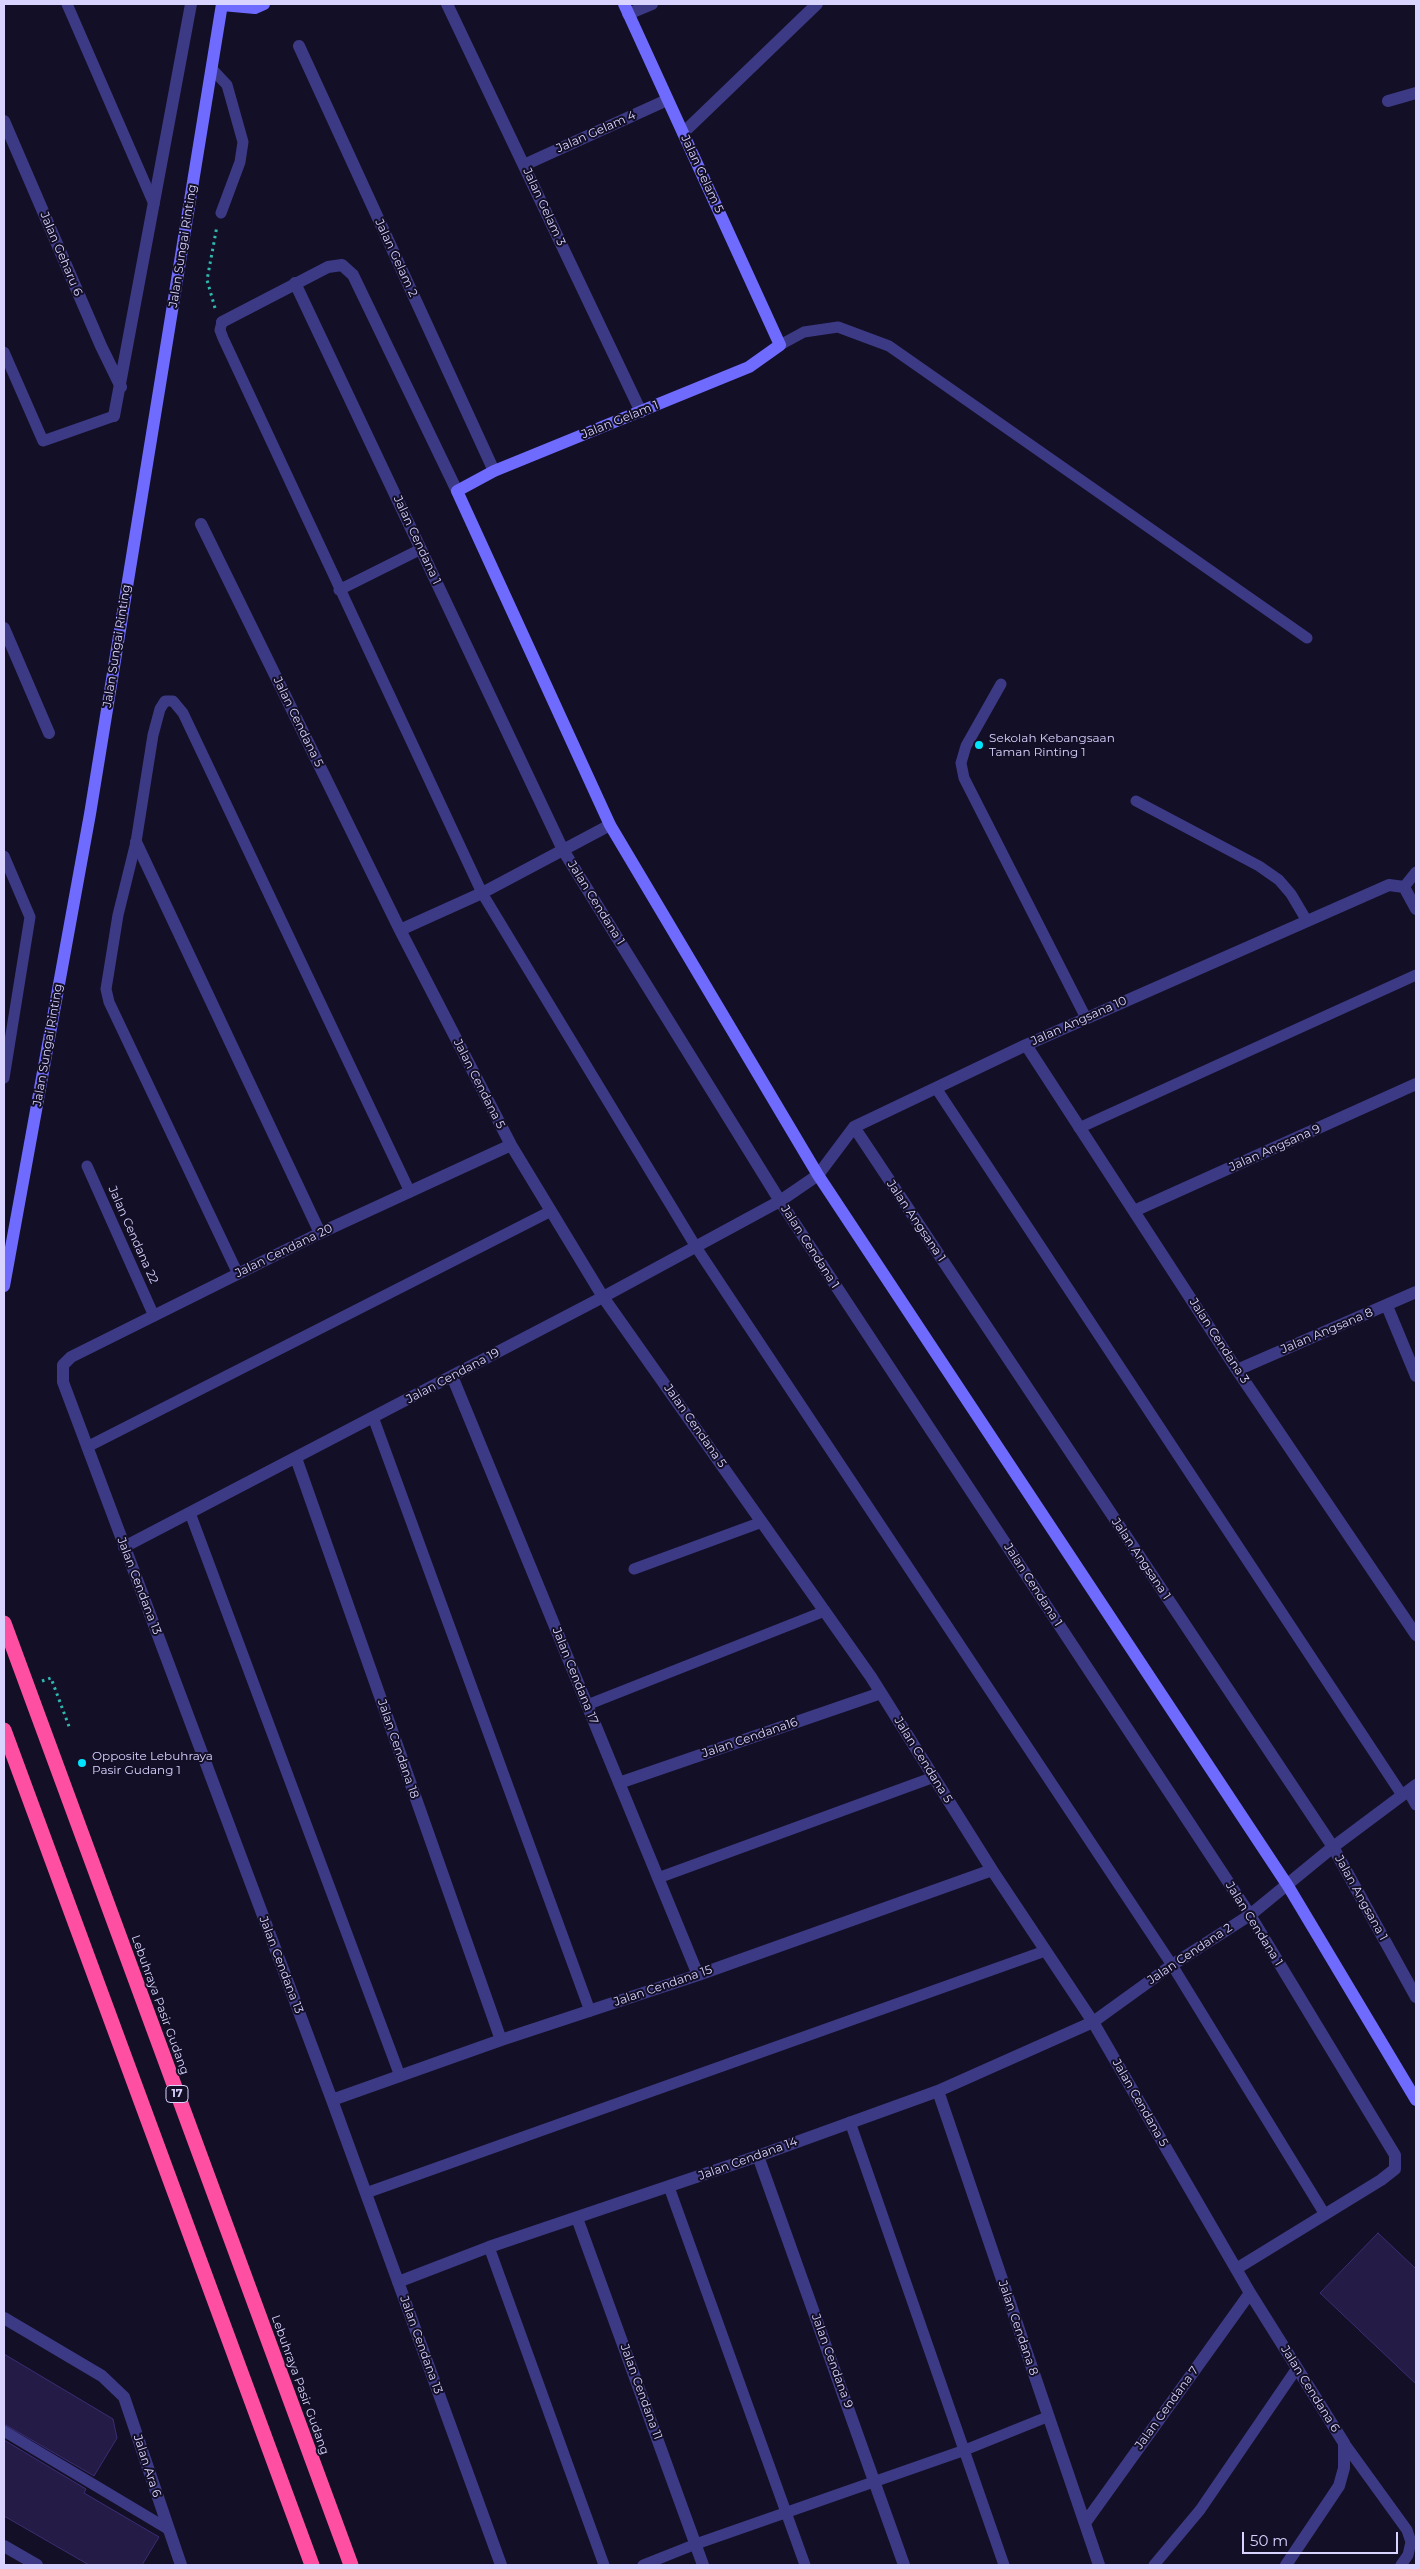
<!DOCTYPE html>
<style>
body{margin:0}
#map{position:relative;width:1420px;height:2569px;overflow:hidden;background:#130f26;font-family:Montserrat,sans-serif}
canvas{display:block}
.frame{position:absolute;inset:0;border:5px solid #d9d4ff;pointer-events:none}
.scale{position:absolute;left:1242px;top:2532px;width:156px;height:22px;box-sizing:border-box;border:2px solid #d9d4ff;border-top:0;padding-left:6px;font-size:15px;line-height:18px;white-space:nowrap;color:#d9d4ff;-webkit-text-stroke:4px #130f26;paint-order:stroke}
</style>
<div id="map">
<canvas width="1420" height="2569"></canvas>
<div class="frame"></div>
<div class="scale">50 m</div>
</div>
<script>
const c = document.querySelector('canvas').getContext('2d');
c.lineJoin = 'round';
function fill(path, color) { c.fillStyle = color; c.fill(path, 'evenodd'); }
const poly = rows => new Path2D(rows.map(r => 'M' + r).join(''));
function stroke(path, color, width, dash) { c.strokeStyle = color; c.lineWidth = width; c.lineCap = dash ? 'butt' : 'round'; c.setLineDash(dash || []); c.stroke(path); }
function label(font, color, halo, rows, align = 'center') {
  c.font = font + ' Montserrat,sans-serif'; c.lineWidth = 4; c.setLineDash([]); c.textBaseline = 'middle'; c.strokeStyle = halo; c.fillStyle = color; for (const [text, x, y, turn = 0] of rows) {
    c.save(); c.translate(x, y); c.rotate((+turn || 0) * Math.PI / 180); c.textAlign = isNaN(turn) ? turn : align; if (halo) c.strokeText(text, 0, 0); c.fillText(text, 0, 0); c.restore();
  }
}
const building = poly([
 [1378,2233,1416,2269,1416,2384,1320,2293,1378,2233],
 [4,2354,113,2419,117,2438,94,2476,4,2424,4,2354],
 [4,2440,86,2489,84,2493,159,2537,142,2565,89,2565,4,2516,4,2440]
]);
fill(building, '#241b47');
stroke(building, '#3b2d73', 1);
stroke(poly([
 [215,308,207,280,217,226],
 [42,1681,51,1678,70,1729]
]), '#2fb8b0', 3, [2.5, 4]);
stroke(poly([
 [67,4,154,204],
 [212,69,227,85,243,142,240,162,221,213],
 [222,322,220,330,223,338,482,893,696,1247,1172,1965,1324,2213],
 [780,345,804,332,838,327,889,346,1307,638],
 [4,352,43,441,114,416],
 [339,590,421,549],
 [1001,684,966,746,961,763,964,778,1086,1018],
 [1136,801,1259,866,1279,880,1291,894,1307,921],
 [4,856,30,917,4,1078],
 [1404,887,1416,872],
 [936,1088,1402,1795],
 [1079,1128,1416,975],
 [87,1166,154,1316],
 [238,1274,109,1002,106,989,118,915,136,842,153,735,160,709,165,701,173,701,183,713,410,1192],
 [373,1417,590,2011],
 [87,1447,551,1211],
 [190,1513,400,2076],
 [634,1569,762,1522],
 [587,1705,825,1611],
 [1408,1791,1416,1805],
 [658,1878,934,1777],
 [850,2122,1004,2565],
 [669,2187,805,2565],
 [366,2193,1045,1951],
 [489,2247,604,2565],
 [4,2431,168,2529],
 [1344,2443,1407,2530,1411,2542,1408,2555,1401,2565],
 [643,2565,696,2544,965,2450,1047,2417],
 [1154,2565,1200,2510,1297,2368]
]), '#3d3a85', 11);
stroke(poly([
 [447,4,641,412],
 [628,14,652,4],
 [299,46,494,471],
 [1388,101,1416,93],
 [4,121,101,346,121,387],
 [683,133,817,4],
 [524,165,667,100],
 [295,283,563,850,780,1201,1250,1915,1395,2155,1395,2169,1381,2180,1236,2269],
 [222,322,328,267,342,265,353,275,457,491],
 [114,416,191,4],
 [201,524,400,930,511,1145,603,1297,871,1677,992,1870,1093,2022,1250,2293,1344,2443,1344,2468,1339,2486,1286,2565],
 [4,628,49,733],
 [136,842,320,1233],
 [400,930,482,893,610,825],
 [1026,1045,1237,1370,1416,1635],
 [854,1127,1333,1847,1416,1997],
 [1134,1211,1416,1084],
 [1387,1306,1416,1376],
 [1237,1370,1416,1292],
 [452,1376,698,1975],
 [296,1458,501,2040],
 [124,1547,603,1297,780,1201,818,1175,854,1127,1026,1045,1389,885,1404,887,1416,909],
 [619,1783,881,1693],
 [938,2091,1099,2565],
 [332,2100,501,2040,698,1975,992,1870],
 [758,2156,904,2565],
 [577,2218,703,2565],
 [398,2282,489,2247,758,2156,938,2091,1093,2022,1172,1965,1250,1915,1333,1847,1416,1785],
 [4,2318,102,2376,124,2397,181,2565],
 [1085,2523,1250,2293],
 [4,2546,37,2565],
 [501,2565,332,2100,63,1382,63,1365,71,1357,320,1233,511,1145]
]), '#3d3a85', 12);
stroke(poly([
 [624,4,780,345,749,367,494,471,457,491,610,825,818,1175,1288,1886,1416,2100],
 [222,5,255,8,264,4],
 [4,1286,90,814,222,4]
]), '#6f6bff', 12);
stroke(poly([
 [4,1623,351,2565],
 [4,1730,312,2565]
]), '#ff4fa3', 15);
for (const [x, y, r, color] of [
 [979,745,5,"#00e5ff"],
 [82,1763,5,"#00e5ff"]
]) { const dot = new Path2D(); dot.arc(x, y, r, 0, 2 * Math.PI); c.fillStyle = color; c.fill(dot); stroke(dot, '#130f26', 2); }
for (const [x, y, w] of [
 [177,2094,22]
]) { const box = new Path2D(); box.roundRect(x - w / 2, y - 8.5, w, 17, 4); c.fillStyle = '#130f26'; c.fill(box); stroke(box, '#d9d4ff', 1); }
label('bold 11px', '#d9d4ff', null, [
 ["17",177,2094]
]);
label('12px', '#d9d4ff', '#130f26', [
 ["Jalan Gelam 4",596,132,-24],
 ["Jalan Gelam 5",702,174,65],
 ["Jalan Gelam 3",544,207,65],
 ["Jalan Sungai Rinting",183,246,-81],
 ["Jalan Geharu 6",61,254,67],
 ["Jalan Gelam 2",396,258,65],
 ["Jalan Gelam 1",620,420,-22],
 ["Jalan Cendana 1",417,540,65],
 ["Jalan Sungai Rinting",117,646,-81],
 ["Jalan Cendana 5",298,722,64],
 ["Jalan Cendana 1",596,903,58],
 ["Jalan Angsana 10",1079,1021,-24],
 ["Jalan Sungai Rinting",48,1045,-80],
 ["Jalan Cendana 5",479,1084,63],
 ["Jalan Angsana 9",1275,1148,-24],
 ["Jalan Angsana 1",916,1221,56],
 ["Jalan Cendana 22",133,1235,66],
 ["Jalan Cendana 1",810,1247,57],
 ["Jalan Cendana 20",284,1251,-26],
 ["Jalan Angsana 8",1327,1331,-23],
 ["Jalan Cendana 3",1219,1341,57],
 ["Jalan Cendana 19",453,1376,-28],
 ["Jalan Cendana 5",695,1426,55],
 ["Jalan Angsana 1",1141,1559,56],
 ["Jalan Cendana 1",1033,1585,57],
 ["Jalan Cendana 13",139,1586,69],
 ["Jalan Cendana 17",575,1676,68],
 ["Jalan Cendana16",750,1738,-19],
 ["Jalan Cendana 18",398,1749,71],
 ["Jalan Cendana 5",923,1760,58],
 ["Jalan Angsana 1",1361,1898,61],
 ["Jalan Cendana 1",1254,1924,58],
 ["Jalan Cendana 2",1190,1954,-34],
 ["Jalan Cendana 13",281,1965,69],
 ["Jalan Cendana 15",663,1986,-19],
 ["Lebuhraya Pasir Gudang",160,2005,70],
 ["Jalan Cendana 5",1140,2103,60],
 ["Jalan Cendana 14",748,2159,-20],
 ["Jalan Cendana 8",1018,2328,71],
 ["Jalan Cendana 13",421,2345,70],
 ["Jalan Cendana 9",832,2361,70],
 ["Lebuhraya Pasir Gudang",300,2385,70],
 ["Jalan Cendana 6",1310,2389,58],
 ["Jalan Cendana 11",641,2392,70],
 ["Jalan Cendana 7",1167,2408,-54],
 ["Jalan Ara 6",147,2466,72]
]);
label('12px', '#d9d4ff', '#130f26', [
 ["Sekolah Kebangsaan",989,738],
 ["Taman Rinting 1",989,752],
 ["Opposite Lebuhraya",92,1756],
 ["Pasir Gudang 1",92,1770]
], 'left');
</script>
